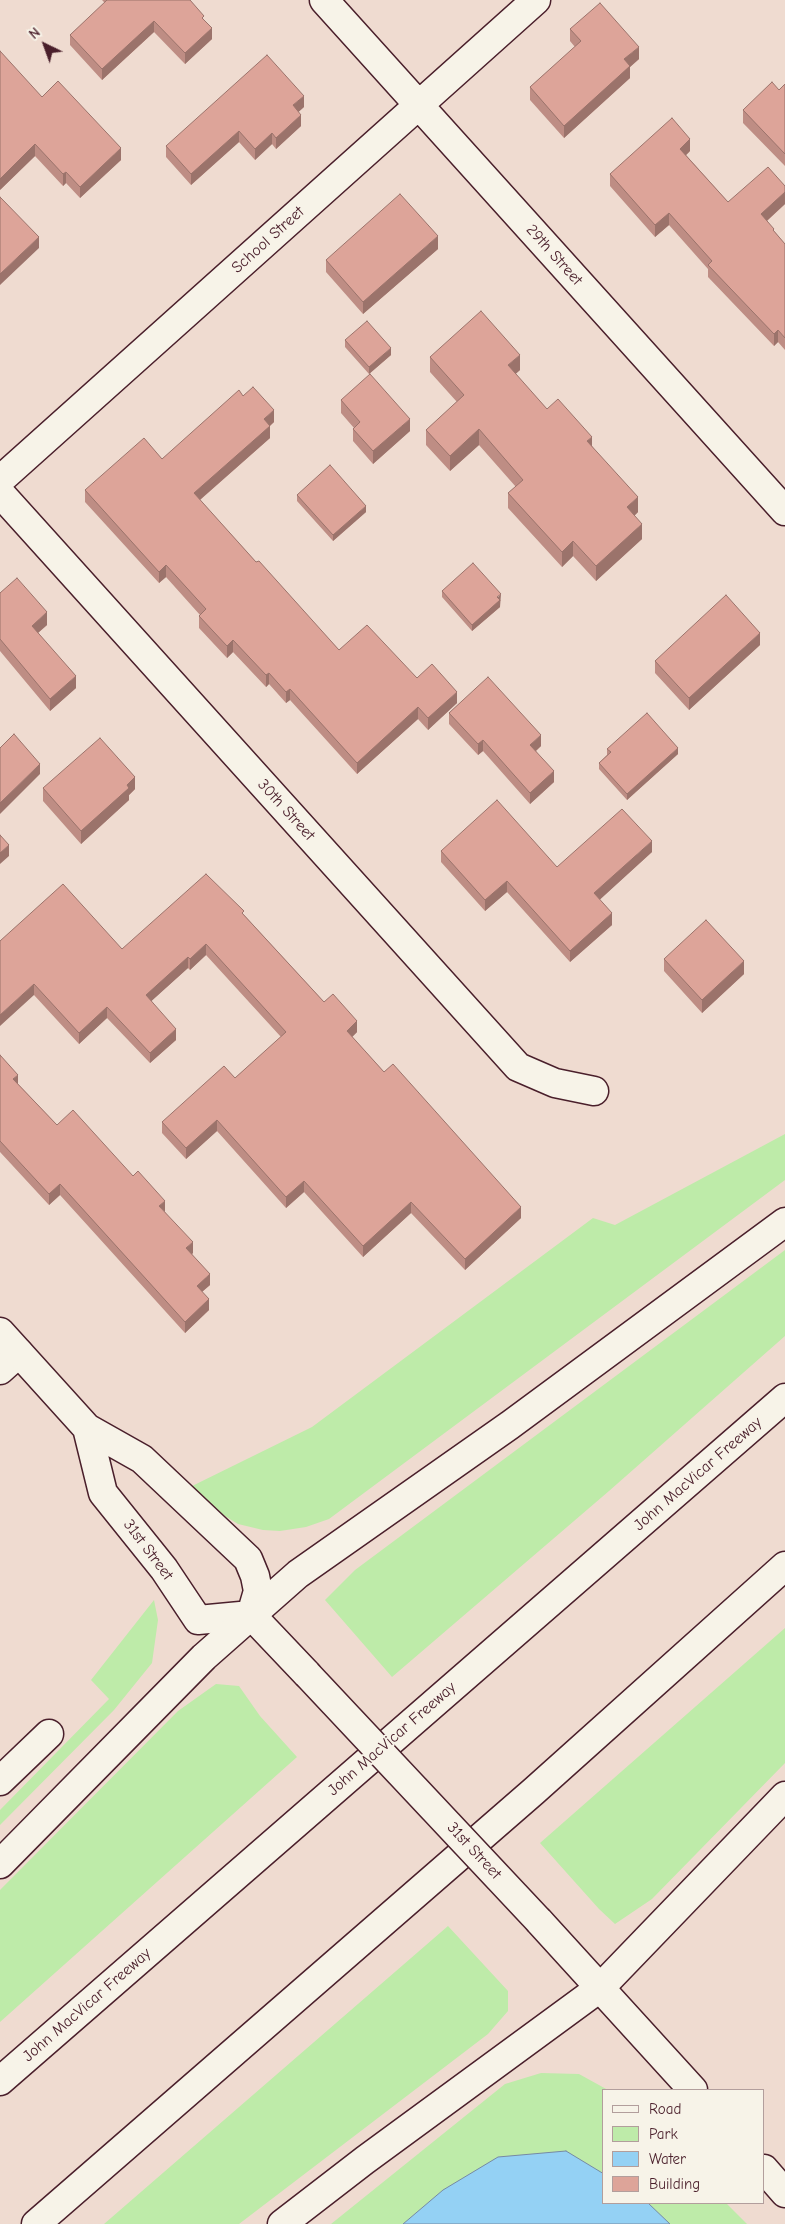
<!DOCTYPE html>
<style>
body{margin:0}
#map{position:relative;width:785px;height:2224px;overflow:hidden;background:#efdbd0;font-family:"Comic Neue",sans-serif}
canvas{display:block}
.legend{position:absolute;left:602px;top:2089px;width:162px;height:115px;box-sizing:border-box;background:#f7f3e8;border:1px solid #b29e9c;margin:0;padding:6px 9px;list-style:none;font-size:15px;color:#4a1f2b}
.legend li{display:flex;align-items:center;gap:10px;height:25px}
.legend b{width:25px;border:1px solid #b29e9c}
.north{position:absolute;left:20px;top:20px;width:50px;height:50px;-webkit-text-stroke:4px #f7f3e8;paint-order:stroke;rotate:318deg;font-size:14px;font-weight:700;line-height:20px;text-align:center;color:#4a1f2b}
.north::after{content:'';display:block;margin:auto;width:18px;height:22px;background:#4a1f2b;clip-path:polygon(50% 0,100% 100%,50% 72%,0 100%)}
</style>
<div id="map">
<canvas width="785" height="2224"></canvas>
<ul class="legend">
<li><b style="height:6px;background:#f7f3e8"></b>Road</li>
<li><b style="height:14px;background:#beeba9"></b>Park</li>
<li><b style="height:14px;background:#94d1f4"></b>Water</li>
<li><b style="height:14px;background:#dda499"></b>Building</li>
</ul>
<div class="north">N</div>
</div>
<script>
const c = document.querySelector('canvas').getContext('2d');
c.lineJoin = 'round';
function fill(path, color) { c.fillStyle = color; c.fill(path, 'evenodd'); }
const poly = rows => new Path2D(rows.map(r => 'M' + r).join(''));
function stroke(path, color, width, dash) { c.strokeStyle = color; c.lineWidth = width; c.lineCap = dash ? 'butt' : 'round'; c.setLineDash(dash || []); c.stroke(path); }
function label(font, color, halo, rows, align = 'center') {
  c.font = font + ' "Comic Neue",sans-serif'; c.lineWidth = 4; c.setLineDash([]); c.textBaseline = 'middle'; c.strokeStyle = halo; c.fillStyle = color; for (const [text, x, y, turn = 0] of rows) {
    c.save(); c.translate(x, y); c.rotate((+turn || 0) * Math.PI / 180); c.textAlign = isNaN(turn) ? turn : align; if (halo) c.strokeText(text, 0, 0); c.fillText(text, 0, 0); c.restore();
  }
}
fill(poly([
 [785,1134,785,1180,329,1519,306,1527,280,1531,263,1530,238,1524,215,1510,186,1489,312,1427,593,1218,615,1225],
 [785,1250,785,1336,609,1491,392,1677,325,1600,355,1570],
 [154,1600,158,1620,152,1663,114,1710,0,1825,0,1810,109,1699,91,1680],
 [785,1628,785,1763,652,1899,615,1924,599,1909,540,1843],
 [216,1684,239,1686,260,1716,297,1757,0,2022,0,1890,178,1711],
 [448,1926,508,1991,508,2011,488,2034,239,2224,104,2224],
 [541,2073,579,2074,608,2090,604,2090,604,2203,726,2203,747,2224,331,2224,505,2084]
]), '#beeba9');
const water = poly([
 [566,2151,604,2174,604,2203,648,2203,670,2224,403,2224,443,2190,498,2157,566,2151]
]);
fill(water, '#94d1f4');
stroke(water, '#768aa4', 1);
const minor = poly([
 [324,0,785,511],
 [0,480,536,0],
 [0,493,518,1067,555,1083,594,1091],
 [0,1370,19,1353],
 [0,1781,49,1734]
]);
const major = poly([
 [0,1332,87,1428,142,1459,248,1559,255,1576,258,1591,251,1615],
 [87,1428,103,1493,164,1569,198,1620,251,1615],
 [251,1615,307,1674],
 [539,1921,693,2090],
 [764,2169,785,2193]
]);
const highway = poly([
 [0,1864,204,1657,298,1574,510,1425,785,1222],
 [0,2081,785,1398],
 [36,2224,534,1791,785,1566],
 [282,2224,365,2160,601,1987,785,1796]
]);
stroke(minor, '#4a1f2b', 31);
stroke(major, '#4a1f2b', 31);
stroke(highway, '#4a1f2b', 31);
stroke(minor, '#f7f3e8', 28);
stroke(major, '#f7f3e8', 28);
stroke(highway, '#f7f3e8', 28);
const majorBridge = poly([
 [307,1674,539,1921]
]);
stroke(majorBridge, '#4a1f2b', 31, []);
stroke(majorBridge, '#f7f3e8', 28);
fill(poly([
 [102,0,190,0,204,20,212,39,185,64,154,32,102,80,70,45,70,35,105,3],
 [570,29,639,59,630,67,630,78,564,138,530,100,530,87,575,47,570,41],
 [785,84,785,166,743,123,743,110,779,90],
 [42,97,121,160,80,198,66,183,63,186,35,156,0,190],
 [304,107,298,112,301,126,276,149,272,144,255,160,239,142,191,185,166,157,166,146],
 [690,151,686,155,728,202,785,186,785,204,767,221,774,231,785,244,785,350,778,342,774,346,708,277,708,269,669,225,655,237,610,186,610,174],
 [438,249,363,314,326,272,326,260],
 [345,340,391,355,369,374,345,347],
 [430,357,520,370,515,374,547,409,592,446,638,512,634,516,642,539,596,581,573,556,562,567,508,508,508,493,516,487,479,445,450,471,426,445,426,430,457,402,430,372],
 [243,396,274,422,270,426,270,438,200,500,256,562,339,650,417,678,457,703,428,730,418,719,357,774,290,700,286,703,269,684,266,687,233,652,227,658,199,628,199,616,200,615,166,577,159,583,85,502,85,490,162,459],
 [341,400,410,431,373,464,353,441,353,429,354,428,341,413],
 [297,495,366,512,333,541,297,501],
 [442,591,501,600,500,601,500,607,472,631,442,597],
 [0,593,47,625,38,633,76,688,50,711,0,651],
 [760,645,689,710,655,673,655,661],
 [449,713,541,746,536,751,554,782,530,804,483,751,478,755,449,724],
 [607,749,678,754,627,800,599,769,599,763,607,755],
 [43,788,135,789,129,795,129,800,81,844,43,801],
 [441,851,557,867,652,852,599,900,612,925,570,962,507,892,485,911,441,862],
 [244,915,324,1002,357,1032,352,1037,384,1072,521,1218,465,1270,411,1213,363,1257,304,1192,286,1208,217,1131,186,1159,162,1133,162,1122,235,1078,281,1037,206,955,190,970,188,968,151,1001,176,1040,150,1063,107,1018,79,1044,34,995,0,941,122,949],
 [664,959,744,974,702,1013,664,971],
 [0,1055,18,1084,57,1125,165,1212,193,1253,192,1254,210,1285,202,1292,209,1310,185,1333,60,1195,49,1205,0,1152]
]), '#be8d84');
fill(poly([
 [154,21,154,32,102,80,102,69],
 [212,28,212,39,185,64,185,53],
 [639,47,639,59,630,67,630,78,564,138,564,126,624,59],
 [304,96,304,107,293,117,293,105],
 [301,115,301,126,276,149,276,138],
 [239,131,239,142,191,185,191,174],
 [272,133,272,144,255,160,255,149],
 [690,139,690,151,680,161,680,149],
 [35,144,35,156,0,190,0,179],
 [121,148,121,160,80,198,80,187],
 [66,172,66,183,63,186,63,174],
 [785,192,785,204,761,226,761,214],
 [669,213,669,225,655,237,655,225],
 [438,236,438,249,363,314,363,302],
 [39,237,39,248,0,285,0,274],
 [778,330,778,342,774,346,774,334],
 [391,348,391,355,369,374,369,367],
 [520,355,520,370,508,381,508,365],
 [274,410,274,422,264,431,264,419],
 [410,419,410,431,373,464,373,451],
 [270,426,270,438,194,505,194,493],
 [479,429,479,445,450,471,450,456],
 [592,437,592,452,587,441],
 [638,497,638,512,627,523,627,507],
 [366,506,366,512,333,541,333,535],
 [642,524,642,539,596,581,596,566],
 [573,541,573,556,562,567,562,552],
 [166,565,166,577,159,583,159,572],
 [501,594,500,607,472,631,472,625],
 [47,612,47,625,32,638,32,626],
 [760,633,760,645,689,710,689,698],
 [233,640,233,652,227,658,227,646],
 [269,673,269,684,266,687,266,675],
 [76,676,76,688,50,711,50,699],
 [290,689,290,700,286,703,286,692],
 [457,692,457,703,428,730,428,718],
 [418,707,418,719,357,774,357,763],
 [541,735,541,746,530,756,530,745],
 [483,740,483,751,478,755,478,744],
 [678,748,678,754,627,800,627,794],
 [40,764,40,774,0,814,0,803],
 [554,771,554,782,530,804,530,793],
 [135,777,135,789,129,795,129,800,81,844,81,831],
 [652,841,652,852,594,905,594,893],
 [9,845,9,856,0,864,0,853],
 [507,881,507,892,485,911,485,900],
 [612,913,612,925,570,962,570,951],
 [206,944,206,955,190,970,190,959],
 [188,957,188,968,146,1006,146,995],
 [744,961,744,974,702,1013,702,1000],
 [34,984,34,995,0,1026,0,1015],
 [107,1007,107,1018,79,1044,79,1033],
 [357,1021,357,1032,347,1042,347,1031],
 [176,1029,176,1040,150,1063,150,1053],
 [18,1075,18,1085,13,1079],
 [217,1120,217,1131,186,1159,186,1148],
 [304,1181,304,1192,286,1208,286,1197],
 [60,1184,60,1195,49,1205,49,1194],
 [165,1201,165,1212,159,1206],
 [411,1202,411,1213,363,1257,363,1246],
 [521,1207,521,1218,465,1270,465,1259],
 [193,1242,193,1253,186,1259,186,1248],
 [210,1274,210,1285,197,1296,197,1286],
 [209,1299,209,1310,185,1333,185,1322]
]), '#9b736b');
const building = poly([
 [107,0,190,0,204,16,202,18,212,28,185,53,154,21,102,69,70,35,107,0],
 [600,3,639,47,624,59,630,66,564,126,530,87,581,41,570,29,600,3],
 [0,51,42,97,58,81,121,148,80,187,66,172,63,174,35,144,0,179,0,51],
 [267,55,304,96,293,105,301,115,276,138,272,133,255,149,239,131,191,174,166,146,267,55],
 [772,82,779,90,785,84,785,154,743,110,772,82],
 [672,118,690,139,680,149,728,202,768,167,785,186,785,192,761,214,774,229,773,230,785,244,785,338,778,330,774,334,708,265,712,261,669,213,655,225,610,174,672,118],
 [400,194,438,236,363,302,326,260,400,194],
 [0,197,39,237,0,274,0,197],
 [481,311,520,355,508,365,547,409,558,399,592,437,587,441,638,497,627,507,642,524,596,566,573,541,562,552,508,493,523,480,479,429,450,456,426,430,464,395,430,357,481,311],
 [367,321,391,348,369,367,345,340,367,321],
 [370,374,410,419,373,451,353,429,360,422,341,400,370,374],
 [253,387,274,410,264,419,270,426,194,493,256,562,259,561,339,650,367,625,417,678,432,664,457,692,428,718,418,707,357,763,290,689,286,692,269,673,266,675,233,640,227,646,199,616,206,609,166,565,159,572,85,490,144,438,162,459,239,390,243,396,253,387],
 [330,465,366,506,333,535,297,495,330,465],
 [473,563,501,594,497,597,500,600,472,625,442,591,473,563],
 [17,578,47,612,32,626,76,676,50,699,0,639,0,593,17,578],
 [726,595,760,633,689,698,655,661,726,595],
 [488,677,541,735,530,745,554,771,530,793,483,740,478,744,449,713,488,677],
 [647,713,678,748,627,794,599,763,611,752,607,749,647,713],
 [14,734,40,764,0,803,0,748,14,734],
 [100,738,135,777,127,785,129,788,81,831,43,788,100,738],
 [497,800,557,867,622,809,652,841,594,893,612,913,570,951,507,881,485,900,441,851,497,800],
 [0,835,9,845,0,853,0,835],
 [206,874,244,911,242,913,324,1002,333,994,357,1021,347,1031,384,1072,393,1064,521,1207,465,1259,411,1202,363,1246,304,1181,286,1197,217,1120,186,1148,162,1122,224,1066,235,1078,286,1032,206,944,190,959,188,957,146,995,176,1029,150,1053,107,1007,79,1033,34,984,0,1015,0,941,63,884,122,949,206,874],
 [706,920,744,961,702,1000,664,959,706,920],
 [0,1055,18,1075,13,1079,57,1125,73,1110,133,1176,138,1171,165,1201,159,1206,193,1242,186,1248,210,1274,197,1286,209,1299,185,1322,60,1184,49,1194,0,1141,0,1055]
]);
fill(building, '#dda499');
stroke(building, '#9b736b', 1);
label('16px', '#4a1f2b', '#f7f3e8', [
 ["School Street",268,240,-42],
 ["29th Street",554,255,48],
 ["30th Street",286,810,48],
 ["John MacVicar Freeway",698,1474,-41],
 ["31st Street",148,1550,53],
 ["John MacVicar Freeway",392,1739,-41],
 ["31st Street",474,1851,47],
 ["John MacVicar Freeway",87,2005,-41]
]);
</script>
